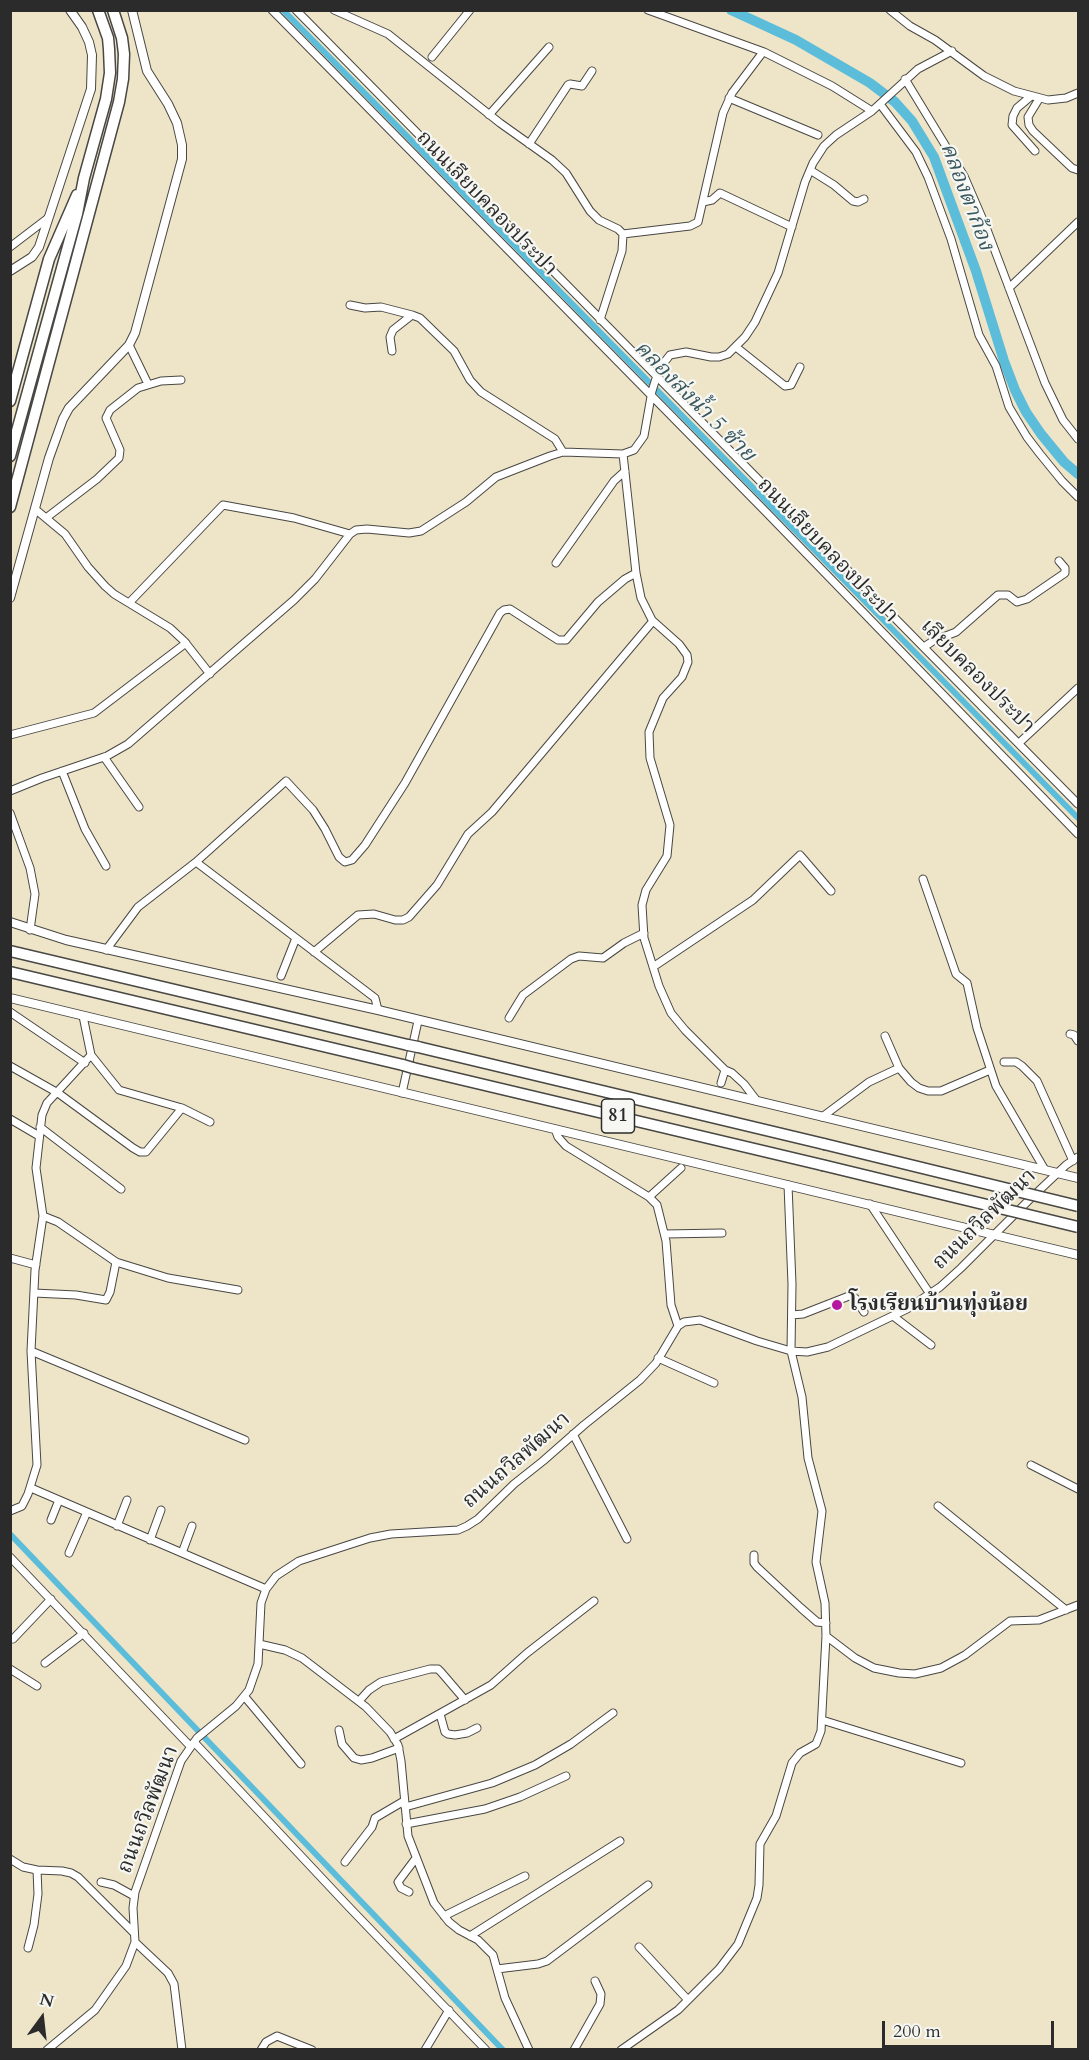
<!DOCTYPE html>
<meta charset="utf-8">
<style>
body{margin:0}
#map{position:relative;width:1089px;height:2060px;overflow:hidden;background:#eee4c8;font-family:Cardo,serif}
canvas{display:block}
.frame{position:absolute;inset:0;border:12px solid #2b2b2b;pointer-events:none}
.north{position:absolute;left:12px;top:1988px;width:60px;height:60px;-webkit-text-stroke:4px #f6f6f2;paint-order:stroke;rotate:15deg;font-size:16px;font-weight:700;line-height:24px;text-align:center;color:#2b2b2b}
.north::after{content:'';display:block;margin:auto;width:21px;height:27px;background:#2b2b2b;clip-path:polygon(50% 0,100% 100%,50% 72%,0 100%)}
.scale{position:absolute;left:882px;top:2021px;width:172px;height:27px;box-sizing:border-box;border:3px solid #2b2b2b;border-top:0;padding-left:8px;font-size:18px;line-height:21px;white-space:nowrap;color:#2b2b2b;-webkit-text-stroke:4px #f6f6f2;paint-order:stroke}
</style>
<div id="map">
<canvas width="1089" height="2060"></canvas>
<div class="frame"></div>
<div class="north">N</div>
<div class="scale">200 m</div>
</div>
<script>
const c = document.querySelector('canvas').getContext('2d');
c.lineJoin = 'round';
const poly = rows => new Path2D(rows.map(r => 'M' + r).join(''));
function stroke(path, color, width, dash) { c.strokeStyle = color; c.lineWidth = width; c.lineCap = dash ? 'butt' : 'round'; c.setLineDash(dash || []); c.stroke(path); }
function label(font, color, halo, rows, align = 'center') {
  c.font = font + ' Cardo,"Noto Serif Thai",serif'; c.lineWidth = 4.5; c.setLineDash([]); c.textBaseline = 'middle'; c.strokeStyle = halo; c.fillStyle = color; for (const [text, x, y, turn = 0] of rows) {
    c.save(); c.translate(x, y); c.rotate((+turn || 0) * Math.PI / 180); c.textAlign = isNaN(turn) ? turn : align; if (halo) c.strokeText(text, 0, 0); c.fillText(text, 0, 0); c.restore();
  }
}
stroke(poly([
 [283,10,1078,818],
 [10,1534,503,2050]
]), '#5bbdd9', 6);
stroke(poly([
 [731,10,796,40,870,83,895,102,912,121,934,157,976,271,1004,361,1015,390,1026,412,1041,434,1064,462,1078,474]
]), '#5bbdd9', 10);
const minor = poly([
 [272,10,766,512,1078,834],
 [296,10,1078,804],
 [334,10,388,34,500,123,552,160,566,173,590,211,599,220,618,229,623,234,622,251,600,320],
 [648,10,764,52,832,86,872,111],
 [890,10,910,26,935,40,984,76,1014,91,1048,100,1066,98,1078,93],
 [432,57,470,10],
 [905,79,964,176,986,227,1045,383,1063,420,1078,439],
 [1030,97,1017,108,1013,116,1012,125,1035,151],
 [729,98,818,135],
 [1039,99,1028,117,1029,125,1033,131,1072,168,1078,170],
 [880,104,916,152,928,177,951,239,979,335,996,366,1009,407,1027,437,1040,454,1062,481,1078,497],
 [489,115,549,47],
 [529,144,568,85,570,84,582,86,592,71],
 [810,170,834,185,853,201,858,202,864,199],
 [703,202,712,200,720,193,792,227],
 [623,234,690,226,698,222,723,113,732,93,763,52],
 [10,247,48,218],
 [1009,288,1078,222],
 [350,305,365,308,381,307,412,315],
 [129,345,148,384],
 [736,347,785,386,791,385,800,367],
 [392,351,390,337,393,330,412,315,420,318,454,351,470,380,481,392,555,439,563,452],
 [623,454,636,573,641,598,652,620,679,644,687,655,688,662,682,677,663,698,649,732,650,758,670,825,667,856,646,890,642,905,644,938,659,986,671,1013,685,1030,725,1070,732,1073,744,1084,757,1101],
 [35,509,65,534,88,567,105,586,114,594,170,628,184,641,210,674],
 [46,518,97,479,119,458,120,450,106,418,110,410,138,388,161,381,181,380],
 [556,563,614,481,625,471],
 [129,603,223,505,294,518,350,534],
 [924,647,933,641,956,632,998,595,1008,595,1017,602,1027,599,1065,573,1065,568,1059,561],
 [10,735,94,713,186,643],
 [1019,743,1078,688],
 [104,757,139,807],
 [62,771,85,829,106,866],
 [10,791,42,778,107,756,128,744,294,600,315,579,350,534,356,530,367,529,409,533,421,531,466,502,496,477,550,456,563,452,623,454,634,450,644,436,652,391,659,369,670,355,686,352,711,357,719,357,728,354,745,337,755,322,778,273,805,182,813,163,824,146,836,135,872,111,918,69,952,51],
 [10,813,30,868,35,894,30,930],
 [196,862,286,781,313,810,325,829,339,857,345,862,352,860,365,845,405,783,500,613,504,610,510,609,558,640,566,640,598,602,625,579,636,573],
 [923,879,956,974,967,983,977,1028,996,1086,1045,1170],
 [106,950,138,907,196,862,375,998,378,1010],
 [314,952,358,915,374,914,395,920,403,920,409,917,437,885,468,834,492,812,653,621],
 [653,967,753,900,800,855,831,891],
 [281,976,296,938],
 [10,1012,85,1063],
 [509,1018,523,995,571,959,579,956,603,958,624,943,644,933],
 [1070,1034,1074,1035,1078,1041],
 [885,1036,899,1068,911,1082,919,1088,928,1091,941,1091,990,1070],
 [1004,1062,1016,1062,1022,1066,1037,1081,1073,1161],
 [10,1066,58,1093,133,1148,140,1152,146,1152,182,1108,119,1090,91,1055],
 [721,1083,725,1070],
 [402,1093,418,1021],
 [182,1108,210,1122],
 [822,1117,869,1082,899,1068],
 [10,1119,39,1136],
 [40,1127,121,1189],
 [555,1129,558,1137,566,1146,649,1197,657,1205,666,1241,671,1305,678,1326],
 [649,1197,681,1168],
 [870,1204,930,1294],
 [43,1216,58,1222,116,1262,168,1278,238,1290],
 [665,1234,722,1233],
 [10,1258,36,1265],
 [34,1293,76,1295,106,1300,110,1292,116,1262],
 [792,1315,803,1314,849,1296,855,1298,864,1312],
 [893,1316,931,1345],
 [31,1351,245,1440],
 [658,1358,714,1383],
 [573,1434,627,1539],
 [1031,1465,1078,1489],
 [31,1488,266,1589],
 [938,1506,1066,1610],
 [10,1511,22,1506,28,1494,37,1465,31,1351,35,1270,43,1216,36,1168,42,1115,47,1103,91,1055,83,1016],
 [51,1520,59,1500],
 [117,1526,127,1500],
 [150,1540,161,1510],
 [69,1553,87,1512],
 [182,1553,192,1526],
 [754,1555,754,1563,757,1567,801,1608,817,1622,826,1623],
 [10,1557,190,1746],
 [826,1636,855,1658,874,1668,899,1673,915,1674,941,1668,965,1655,1010,1621,1039,1620,1078,1605],
 [13,1639,51,1599],
 [259,1644,285,1650,302,1658,366,1707,390,1732,398,1745,401,1761,408,1836,434,1903,449,1922,459,1930,478,1940,493,1955,505,1998,529,2050],
 [45,1663,84,1633],
 [10,1669,37,1686],
 [245,1697,301,1764],
 [359,1701,369,1690,381,1682,430,1669,438,1669,441,1672,465,1700],
 [440,1714,445,1732,448,1734,455,1735,467,1733,477,1728],
 [822,1720,961,1763],
 [339,1730,342,1744,354,1758,361,1760,372,1758,399,1748],
 [394,1739,491,1685,527,1653,594,1601],
 [194,1742,347,1905,486,2050],
 [405,1807,492,1783,535,1765,571,1744,613,1713],
 [406,1824,485,1809,520,1797,566,1776],
 [10,1859,23,1867,37,1870,62,1871,71,1873,78,1877,134,1933],
 [345,1862,372,1827,375,1818,404,1801],
 [101,1882,114,1885,134,1896],
 [409,1892,401,1888,398,1882,416,1858],
 [444,1916,525,1876],
 [470,1936,620,1841],
 [135,1942,168,1973,174,1984,182,2050],
 [639,1947,688,2000],
 [28,1948,34,1925,38,1894,37,1870],
 [497,1969,538,1964,547,1961,648,1885],
 [47,2050,95,2010,126,1966,135,1942,133,1908,135,1892,181,1761,197,1738,236,1706,249,1690,258,1664,261,1603,266,1589,276,1576,299,1561,370,1538,391,1534,458,1530,467,1526,478,1519,514,1484,543,1461,584,1425,640,1380,656,1363,678,1326,684,1322,700,1320,757,1341,791,1351,807,1352,828,1347,907,1309,940,1287,961,1268,1029,1200,1066,1165,1078,1157],
 [261,2050,266,2042,277,2036,312,2050],
 [425,2050,449,2010],
 [574,2050,600,2004,601,1994,595,1981],
 [621,2050,678,2010,719,1969,738,1944,757,1898,759,1885,760,1844,776,1816,792,1763,800,1753,816,1744,821,1731,826,1636,825,1603,816,1562,822,1511,808,1458,802,1397,791,1351,792,1284,788,1185]
]);
const major = poly([
 [10,271,32,257,39,247,91,89,92,55,89,42,82,27,70,10],
 [10,598,49,458,63,419,69,408,129,345,135,333,182,159,182,145,177,123,168,104,147,71,132,10],
 [10,922,66,940,378,1010,1078,1178],
 [10,998,1078,1255]
]);
const highway = poly([
 [10,401,49,259,77,195],
 [10,456,77,214,84,178,106,99,110,73,109,49,108,38,98,10],
 [10,507,119,102,123,79,124,54,122,38,113,10],
 [10,951,408,1045],
 [10,972,403,1065],
 [418,1047,824,1144],
 [413,1068,822,1165]
]);
stroke(minor, '#484743', 9);
stroke(major, '#484743', 10);
stroke(highway, '#484743', 13);
stroke(minor, '#fff', 7);
stroke(major, '#fff', 8);
stroke(highway, '#fff', 10);
const highwayBridge = poly([
 [408,1045,418,1047],
 [403,1065,413,1068],
 [824,1144,1078,1206],
 [822,1165,1078,1227]
]);
stroke(highwayBridge, '#484743', 13, []);
stroke(highwayBridge, '#fff', 10);
for (const [x, y, r, color] of [
 [837,1305,6,"#b5179e"]
]) { const dot = new Path2D(); dot.arc(x, y, r, 0, 2 * Math.PI); c.fillStyle = color; c.fill(dot); stroke(dot, '#f6f6f2', 2); }
for (const [x, y, w] of [
 [618,1116,33]
]) { const box = new Path2D(); box.roundRect(x - w / 2, y - 17, w, 34, 4.5); c.fillStyle = '#f6f6f2'; c.fill(box); stroke(box, '#2b2b2b', 1.5); }
label('bold 20px', '#2b2b2b', null, [
 ["81",618,1116]
]);
label('21px', '#2b2b2b', '#f6f6f2', [
 ["ถนนเลียบคลองประปา",486,204,46],
 ["ถนนเลียบคลองประปา",827,551,46],
 ["เลียบคลองประปา",977,677,45],
 ["ถนนถวิลพัฒนา",985,1220,-44],
 ["ถนนถวิลพัฒนา",517,1461,-41],
 ["ถนนถวิลพัฒนา",149,1810,-69]
]);
label('bold 21px', '#2b2b2b', '#f6f6f2', [
 ["โรงเรียนบ้านทุ่งน้อย",849,1305]
], 'left');
label('italic 22px', '#39575f', '#f6f6f2', [
 ["คลองตาก้อง",966,197,69],
 ["คลองส่งน้ำ 5 ซ้าย",694,402,45]
]);
</script>
